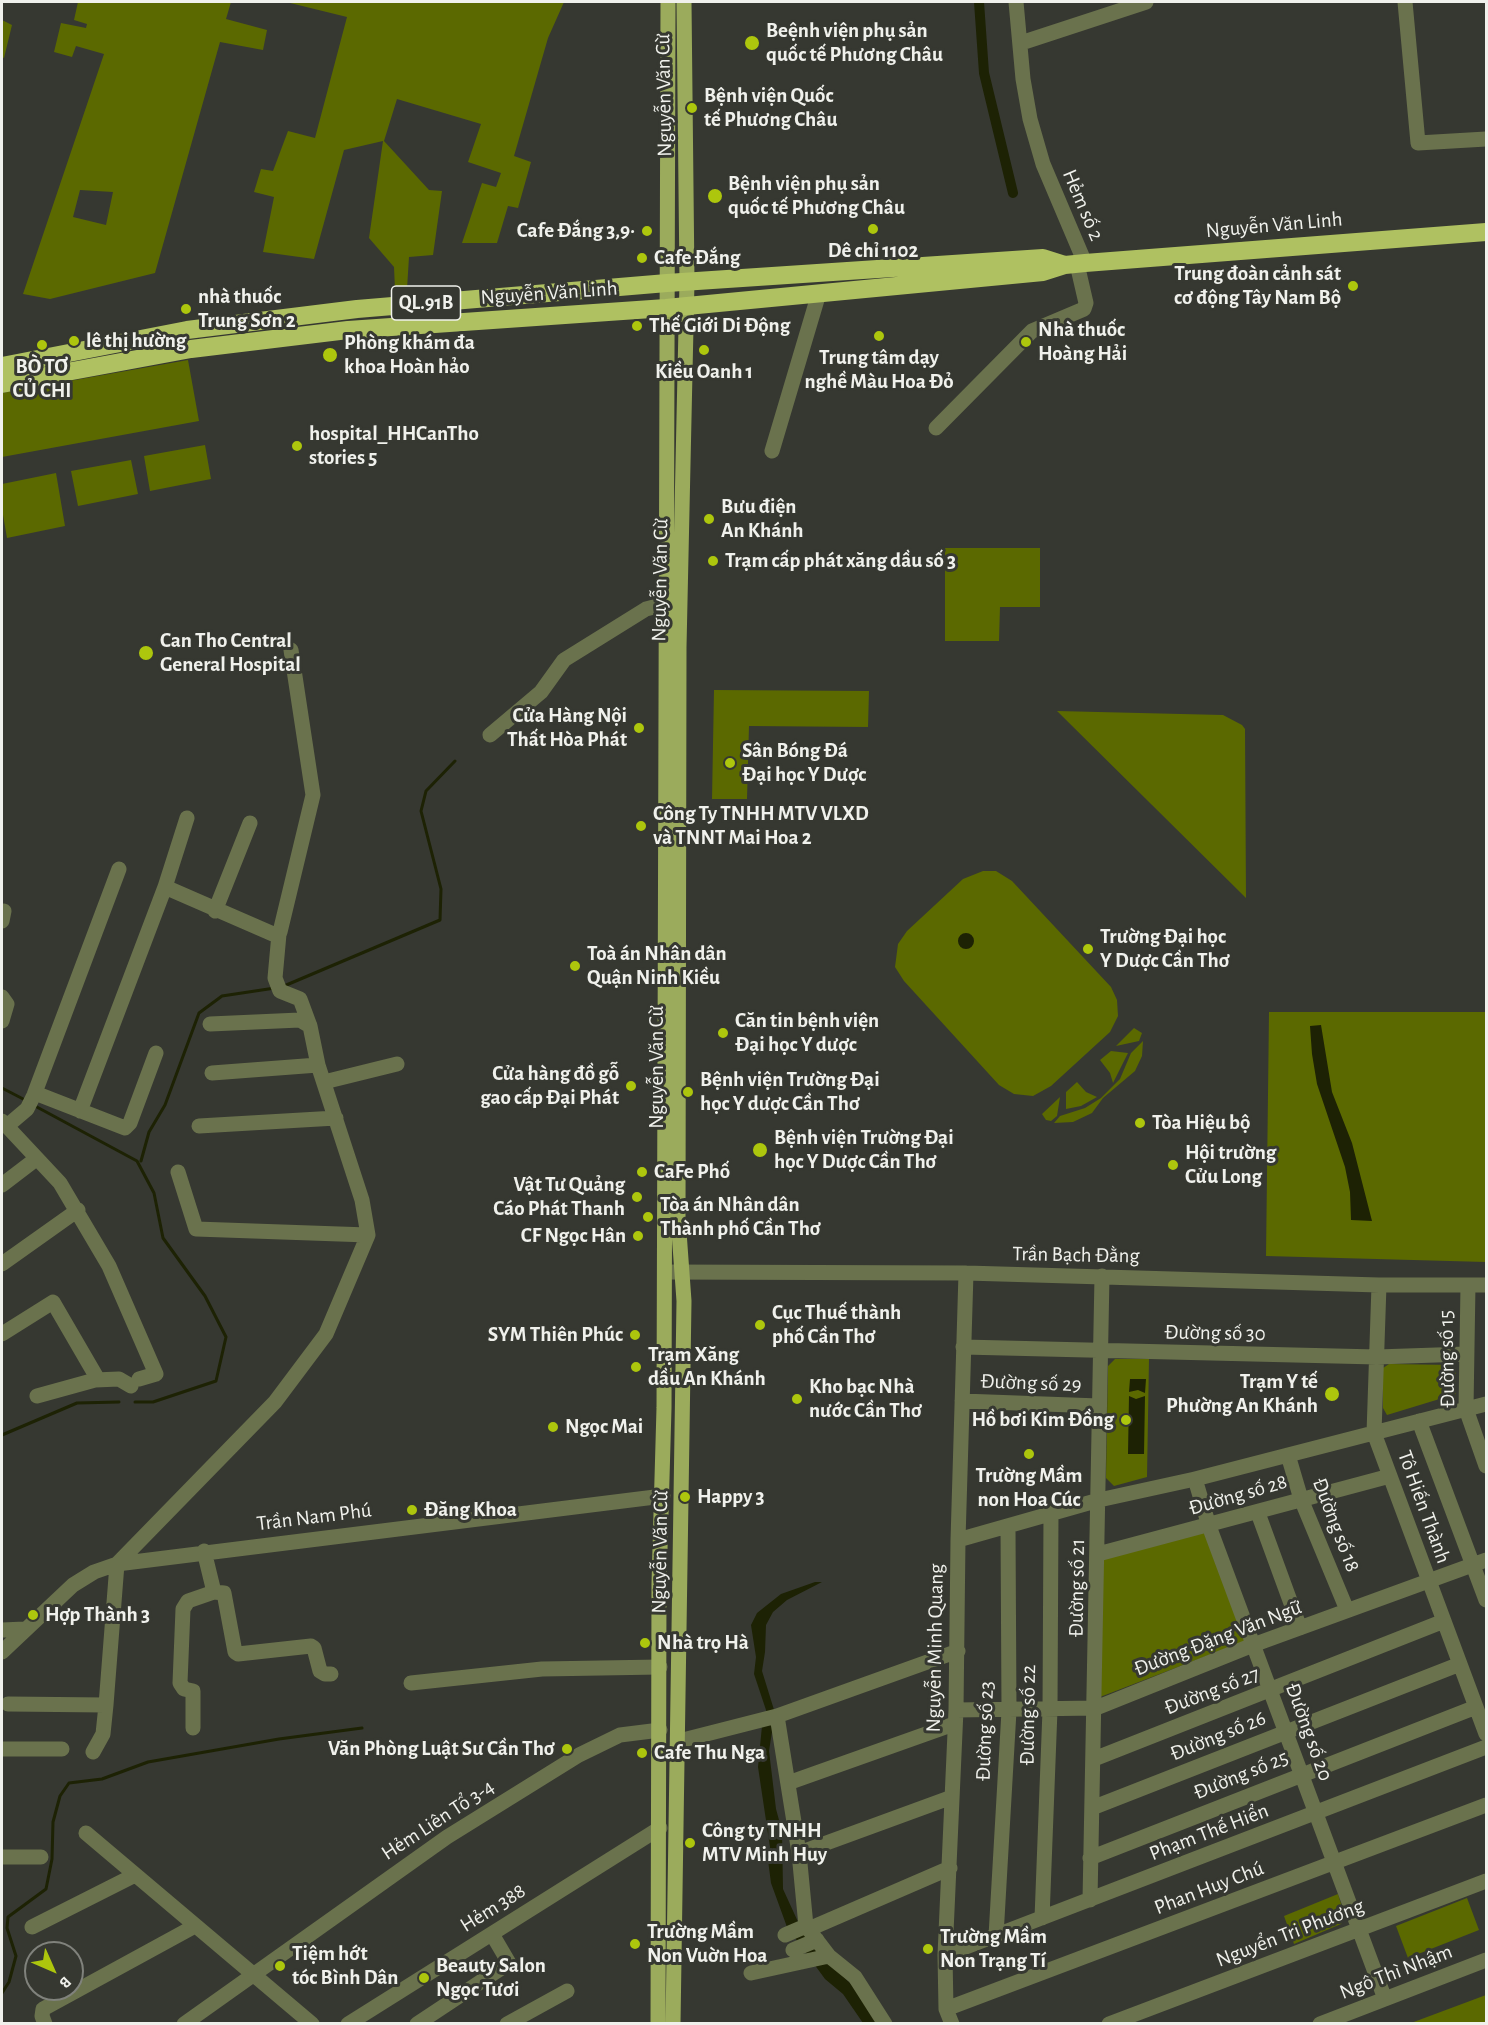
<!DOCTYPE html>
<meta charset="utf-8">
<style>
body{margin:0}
#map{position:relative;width:1488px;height:2025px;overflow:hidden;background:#363831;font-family:"Alegreya Sans",sans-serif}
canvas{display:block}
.frame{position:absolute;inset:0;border:3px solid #f0f1ec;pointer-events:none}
.north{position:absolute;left:24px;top:1941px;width:60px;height:60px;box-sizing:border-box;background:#363831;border:2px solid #80827c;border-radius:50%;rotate:135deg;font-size:16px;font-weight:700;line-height:24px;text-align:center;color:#f0f1ec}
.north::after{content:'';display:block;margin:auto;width:21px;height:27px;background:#adc60d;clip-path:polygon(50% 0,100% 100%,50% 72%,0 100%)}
</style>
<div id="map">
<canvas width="1488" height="2025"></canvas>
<div class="frame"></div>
<div class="north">B</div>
</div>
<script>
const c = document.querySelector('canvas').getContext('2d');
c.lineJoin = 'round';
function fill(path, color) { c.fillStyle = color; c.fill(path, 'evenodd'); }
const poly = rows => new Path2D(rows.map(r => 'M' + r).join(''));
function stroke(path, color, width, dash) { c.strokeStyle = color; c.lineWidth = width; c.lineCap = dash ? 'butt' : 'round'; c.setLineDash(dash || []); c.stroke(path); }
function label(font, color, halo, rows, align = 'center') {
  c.font = font + ' "Alegreya Sans",sans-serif'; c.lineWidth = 6; c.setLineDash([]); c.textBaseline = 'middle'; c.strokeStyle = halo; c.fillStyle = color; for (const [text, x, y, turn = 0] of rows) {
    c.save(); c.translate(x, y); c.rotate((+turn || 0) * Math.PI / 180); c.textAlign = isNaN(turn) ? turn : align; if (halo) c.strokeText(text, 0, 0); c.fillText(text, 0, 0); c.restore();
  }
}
fill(poly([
 [78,2,231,2,226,19,267,30,263,50,220,42,155,273,50,299,23,294,104,54,76,46,72,57,54,52,61,23,86,28,87,24,74,20],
 [80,190,113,192,106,225,73,217],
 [286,2,564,2,548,38,514,156,531,162,518,208,508,206,497,243,462,243,482,183,496,187,501,173,468,162,481,124,397,99,384,141,429,190,442,191,433,255,409,257,407,289,395,290,394,267,369,238,383,141,344,150,314,259,263,252,274,197,254,192,261,169,273,171,288,131,315,138,347,17],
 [2,20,12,25,4,58,2,57],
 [188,360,199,421,2,457,2,393],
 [205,445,211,479,150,491,144,456],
 [131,460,138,494,78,506,71,471],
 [56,473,65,526,7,538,2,509,2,484],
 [945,548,1040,548,1040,607,1000,607,999,641,945,641],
 [714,690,869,691,868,727,749,726,747,799,712,799],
 [1057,711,1223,715,1242,725,1245,729,1246,898],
 [983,871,996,871,1012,881,1111,987,1117,1000,1118,1016,1110,1032,1051,1086,1033,1096,1014,1094,999,1085,904,981,895,967,898,944,907,931,963,879],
 [1269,1012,1486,1012,1486,1262,1266,1256],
 [1134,1028,1142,1033,1139,1041,1116,1046],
 [1143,1041,1142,1056,1135,1071,1103,1098,1092,1113,1073,1122,1054,1123,1060,1116,1085,1108,1101,1098,1120,1079,1131,1053],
 [1111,1051,1128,1053,1113,1083,1110,1073,1100,1060],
 [1077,1082,1086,1092,1097,1097,1081,1106,1066,1109,1066,1092],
 [1060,1097,1057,1116,1051,1121,1046,1120,1042,1114],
 [1115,1359,1149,1359,1147,1477,1114,1486,1106,1478,1108,1366],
 [1389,1364,1453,1365,1456,1368,1456,1394,1387,1415,1383,1408,1383,1368],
 [1206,1532,1248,1640,1100,1697,1100,1560],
 [1338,1894,1345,1917,1341,1924,1294,1944,1284,1916],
 [1467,1898,1479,1930,1408,1958,1396,1926],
 [1486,1995,1486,2023,1411,2023]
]), '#5b6900');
fill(poly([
 '958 941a8 8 0 1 1 16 0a8 8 0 1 1-16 0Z',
 [1321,1025,1332,1092,1352,1143,1372,1221,1351,1220,1350,1192,1345,1167,1317,1084,1312,1054,1310,1026],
 [1130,1379,1146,1379,1145,1393,1138,1390,1129,1392],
 [1129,1396,1136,1399,1145,1396,1144,1454,1128,1454],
 [815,1582,822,1582,787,1600,773,1612,766,1625,765,1652,762,1671,775,1713,769,1751,776,1809,782,1831,783,1889,799,1924,819,1953,856,1989,879,2023,863,2023,843,1994,825,1979,787,1927,771,1883,768,1860,770,1847,758,1767,762,1726,767,1713,754,1674,756,1657,751,1625,757,1613,781,1594]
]), '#1d2204');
stroke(poly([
 [284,986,440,920,441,889,421,811,426,791,455,761],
 [2,1088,27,1101],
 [35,1106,137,1161,154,1193,163,1238,205,1296,226,1337,216,1381,153,1402,135,1402],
 [141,1161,149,1132,165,1105,199,1013,222,996,275,988],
 [2,1435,77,1403,119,1402],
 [2,1993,9,1982,16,1956,7,1928,8,1917,46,1889,52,1859,53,1822,60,1796,69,1783,102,1779,148,1762,279,1739,362,1728]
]), '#1d2204', 3);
stroke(poly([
 [979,2,984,73,1013,193]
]), '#1d2204', 10);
stroke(poly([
 [1016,2,1023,79,1030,119,1043,164,1085,263],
 [1405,2,1418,143,1486,139],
 [1021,43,1146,2],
 [936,428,1032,331,1084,309,1086,303,1077,264],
 [772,451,819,293],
 [490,735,541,692,564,660,646,609,665,604],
 [165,887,273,934,280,932,313,795,291,650],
 [215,911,250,823],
 [2,921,4,911],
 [279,934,275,978,280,991,300,999,310,1026],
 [2,997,7,1004,2,1021],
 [210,1024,300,1020,310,1026,318,1065,362,1200,368,1235],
 [212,1073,318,1065],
 [324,1082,397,1064],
 [35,1093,125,1128,130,1123,156,1053],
 [80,1111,165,887,187,818],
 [2,1121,60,1183,109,1266,156,1374,139,1379],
 [7,1126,27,1109,34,1095,119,869],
 [199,1126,336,1118],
 [2,1185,36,1159],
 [2,1264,78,1210],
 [665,1272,966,1273,1379,1285,1486,1285],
 [1379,1285,1374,1433,1486,1734],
 [1468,1285,1466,1409,1486,1466],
 [2,1334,53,1302,96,1376,95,1380,37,1396],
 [963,1347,1377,1357,1466,1354],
 [95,1380,119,1379,131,1386],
 [962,1401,1099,1406],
 [1419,1421,1486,1600],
 [1288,1455,1301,1499,1347,1610],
 [1195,1479,1209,1526,1385,1999],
 [1258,1513,1300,1628],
 [958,1540,1099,1500,1195,1479,1486,1404],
 [1098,1554,1390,1476],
 [214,1592,224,1593,235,1652,238,1654,311,1646,314,1648,320,1671,325,1674,331,1674],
 [2,1630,25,1629],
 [2,1652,73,1585,94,1572,117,1564,663,1496],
 [411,1683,542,1669,660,1667],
 [8,1704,106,1705,117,1564,275,1402,326,1334,368,1235,196,1229,178,1172],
 [956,1710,1096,1708,1253,1645,1486,1560],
 [193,1728,193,1691,184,1689,180,1683,183,1609,188,1601,214,1592,204,1551],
 [679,1741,777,1716,958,1651],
 [2,1749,62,1749],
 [93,1752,103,1734,106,1705],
 [1094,1759,1444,1621],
 [788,1783,954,1724],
 [1092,1808,1460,1664],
 [86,1833,312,2024],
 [799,1853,952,1797],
 [2,1857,41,1857],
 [1090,1858,1476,1707],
 [1090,1900,1102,1276],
 [1042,1918,1050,1710,1051,1513],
 [32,1927,135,1875],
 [809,1929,950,1868],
 [785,1935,806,1926],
 [996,1936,1009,1711,1008,1527],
 [793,1950,817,1940],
 [945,1955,1486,1747],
 [829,1956,855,1977,885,2024],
 [751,1973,829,1956,806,1926,799,1853,777,1716],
 [946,2009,1486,1805],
 [45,2024,42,2016,43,2009,195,1926],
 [184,2024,447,1837,579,1755,620,1735,660,1730],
 [348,2024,660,1828],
 [417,2024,509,1963,492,1934],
 [507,2024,567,1991],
 [952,2024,946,2009,945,1955,956,1710,958,1540,966,1273],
 [1109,2024,1486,1881],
 [1320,2024,1486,1960]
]), '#6a724d', 15);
stroke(poly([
 [658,2024,659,1584,664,1408,668,2],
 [673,2024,684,1301,678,1218,679,647,687,281,684,2]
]), '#9bab5c', 15);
stroke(poly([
 [2,366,187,330,357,309,667,283,1043,258,1065,265],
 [2,384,191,349,348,330,666,308,1043,272,1065,265,1085,263,1486,232]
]), '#afc161', 18);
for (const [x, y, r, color] of [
 [752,43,8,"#adc60d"],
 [692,108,6,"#adc60d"],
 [715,196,8,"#adc60d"],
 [873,229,6,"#adc60d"],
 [647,231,6,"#adc60d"],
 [642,258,6,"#adc60d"],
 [1353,286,6,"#adc60d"],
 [186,309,6,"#adc60d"],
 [637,326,6,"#adc60d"],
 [879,336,6,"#adc60d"],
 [74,341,6,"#adc60d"],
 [1026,342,6,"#adc60d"],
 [42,345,6,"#adc60d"],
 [704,350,6,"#adc60d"],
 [330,355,8,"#adc60d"],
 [297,446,6,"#adc60d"],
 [709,519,6,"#adc60d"],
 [713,561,6,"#adc60d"],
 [146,653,8,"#adc60d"],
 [639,728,6,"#adc60d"],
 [730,763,6,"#adc60d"],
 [641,826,6,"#adc60d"],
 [1088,949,6,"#adc60d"],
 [575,966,6,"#adc60d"],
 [723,1033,6,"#adc60d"],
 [631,1086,6,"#adc60d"],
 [688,1092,6,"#adc60d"],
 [1140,1123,6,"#adc60d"],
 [760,1150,8,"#adc60d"],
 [1173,1165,6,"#adc60d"],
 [642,1172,6,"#adc60d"],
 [637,1197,6,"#adc60d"],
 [648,1217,6,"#adc60d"],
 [638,1236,6,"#adc60d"],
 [760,1325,6,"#adc60d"],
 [635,1335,6,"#adc60d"],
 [636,1367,6,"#adc60d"],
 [1332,1394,8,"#adc60d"],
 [797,1399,6,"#adc60d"],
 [1126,1420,6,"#adc60d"],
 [553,1427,6,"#adc60d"],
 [1029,1454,6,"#adc60d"],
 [685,1497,6,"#adc60d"],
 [412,1510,6,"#adc60d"],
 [33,1615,6,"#adc60d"],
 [645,1643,6,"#adc60d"],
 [567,1749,6,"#adc60d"],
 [642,1753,6,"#adc60d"],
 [690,1843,6,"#adc60d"],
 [635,1944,6,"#adc60d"],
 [928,1949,6,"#adc60d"],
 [280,1966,6,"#adc60d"],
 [424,1978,6,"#adc60d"]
]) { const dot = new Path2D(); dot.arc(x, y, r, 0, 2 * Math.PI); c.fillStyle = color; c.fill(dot); stroke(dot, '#363831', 2); }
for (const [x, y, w] of [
 [426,303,69]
]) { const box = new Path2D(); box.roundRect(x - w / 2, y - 17, w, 34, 4.5); c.fillStyle = '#363831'; c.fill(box); stroke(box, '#f0f1ec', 1.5); }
label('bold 20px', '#f0f1ec', null, [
 ["QL.91B",426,303]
]);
label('bold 21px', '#f0f1ec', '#363831', [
 ["Beệnh viện phụ sản",766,31],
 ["quốc tế Phương Châu",766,55],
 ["Bệnh viện Quốc",704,96],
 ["tế Phương Châu",704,120],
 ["Bệnh viện phụ sản",728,184],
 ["quốc tế Phương Châu",728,208],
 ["Cafe Đắng 3,9·",635,231,"right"],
 ["Dê chỉ 1102",873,251,"center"],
 ["Cafe Đắng",654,258],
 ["Trung đoàn cảnh sát",1341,274,"right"],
 ["cơ động Tây Nam Bộ",1341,298,"right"],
 ["nhà thuốc",198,297],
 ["Trung Sơn 2",198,321],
 ["Thế Giới Di Động",649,326],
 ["Nhà thuốc",1038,330],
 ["Hoàng Hải",1038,354],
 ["lê thị hường",86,341],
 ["Phòng khám đa",344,343],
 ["khoa Hoàn hảo",344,367],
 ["Trung tâm dạy",879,358,"center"],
 ["nghề Màu Hoa Đỏ",879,382,"center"],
 ["BÒ TƠ",42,367,"center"],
 ["CỦ CHI",42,391,"center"],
 ["Kiều Oanh 1",704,372,"center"],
 ["hospital_HHCanTho",309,434],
 ["stories 5",309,458],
 ["Bưu điện",721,507],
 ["An Khánh",721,531],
 ["Trạm cấp phát xăng dầu số 3",725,561],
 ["Can Tho Central",160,641],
 ["General Hospital",160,665],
 ["Cửa Hàng Nội",627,716,"right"],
 ["Thất Hòa Phát",627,740,"right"],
 ["Sân Bóng Đá",742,751],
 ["Đại học Y Dược",742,775],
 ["Công Ty TNHH MTV VLXD",653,814],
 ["và TNNT Mai Hoa 2",653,838],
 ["Trường Đại học",1100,937],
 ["Y Dược Cần Thơ",1100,961],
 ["Toà án Nhân dân",587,954],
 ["Quận Ninh Kiều",587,978],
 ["Căn tin bệnh viện",735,1021],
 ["Đại học Y dược",735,1045],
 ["Cửa hàng đồ gỗ",619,1074,"right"],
 ["gao cấp Đại Phát",619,1098,"right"],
 ["Bệnh viện Trường Đại",700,1080],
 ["học Y dược Cần Thơ",700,1104],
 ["Tòa Hiệu bộ",1152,1123],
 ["Bệnh viện Trường Đại",774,1138],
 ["học Y Dược Cần Thơ",774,1162],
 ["Hội trường",1185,1153],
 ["Cửu Long",1185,1177],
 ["CaFe Phố",654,1172],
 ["Vật Tư Quảng",625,1185,"right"],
 ["Cáo Phát Thanh",625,1209,"right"],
 ["Tòa án Nhân dân",660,1205],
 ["Thành phố Cần Thơ",660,1229],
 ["CF Ngọc Hân",626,1236,"right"],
 ["Cục Thuế thành",772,1313],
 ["phố Cần Thơ",772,1337],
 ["SYM Thiên Phúc",623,1335,"right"],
 ["Trạm Xăng",648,1355],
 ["dầu An Khánh",648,1379],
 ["Trạm Y tế",1318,1382,"right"],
 ["Phường An Khánh",1318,1406,"right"],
 ["Kho bạc Nhà",809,1387],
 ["nước Cần Thơ",809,1411],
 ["Hồ bơi Kim Đồng",1114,1420,"right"],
 ["Ngọc Mai",565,1427],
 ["Trường Mầm",1029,1476,"center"],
 ["non Hoa Cúc",1029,1500,"center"],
 ["Happy 3",697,1497],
 ["Đăng Khoa",424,1510],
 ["Hợp Thành 3",45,1615],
 ["Nhà trọ Hà",657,1643],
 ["Văn Phòng Luật Sư Cần Thơ",555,1749,"right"],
 ["Cafe Thu Nga",654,1753],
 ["Công ty TNHH",702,1831],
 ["MTV Minh Huy",702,1855],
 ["Trường Mầm",647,1932],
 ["Non Vuờn Hoa",647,1956],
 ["Trường Mầm",940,1937],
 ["Non Trạng Tí",940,1961],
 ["Tiệm hớt",292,1954],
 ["tóc Bình Dân",292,1978],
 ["Beauty Salon",436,1966],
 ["Ngọc Tươi",436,1990]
], 'left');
label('21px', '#f0f1ec', '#363831', [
 ["Nguyễn Văn Cừ",664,95,-91],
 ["Hẻm số 2",1083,205,67],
 ["Nguyễn Văn Linh",1274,225,-5],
 ["Nguyễn Văn Linh",549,293,-4],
 ["Nguyễn Văn Cừ",660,580,-89],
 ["Nguyễn Văn Cừ",657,1067,-90],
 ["Trần Bạch Đằng",1076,1255,1],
 ["Đường số 30",1215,1333,1],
 ["Đường số 15",1447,1359,-91],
 ["Đường số 29",1031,1383,2],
 ["Đường số 28",1238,1495,-16],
 ["Tô Hiến Thành",1424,1507,70],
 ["Trần Nam Phú",314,1517,-7],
 ["Đường số 18",1336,1525,69],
 ["Nguyễn Văn Cừ",660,1552,-89],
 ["Đường số 21",1077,1588,-89],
 ["Đường Đặng Văn Ngữ",1218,1638,-21],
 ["Nguyễn Minh Quang",935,1648,-89],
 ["Đường số 27",1212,1691,-21],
 ["Đường số 22",1028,1715,-89],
 ["Đường số 23",985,1731,-88],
 ["Đường số 20",1309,1732,70],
 ["Đường số 26",1218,1736,-22],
 ["Đường số 25",1241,1775,-22],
 ["Hẻm Liên Tổ 3-4",438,1820,-33],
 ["Phạm Thế Hiển",1209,1832,-21],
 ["Phan Huy Chú",1209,1888,-21],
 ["Hẻm 388",493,1908,-32],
 ["Nguyển Tri Phương",1290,1933,-21],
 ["Ngô Thì Nhậm",1396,1972,-21]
]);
</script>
